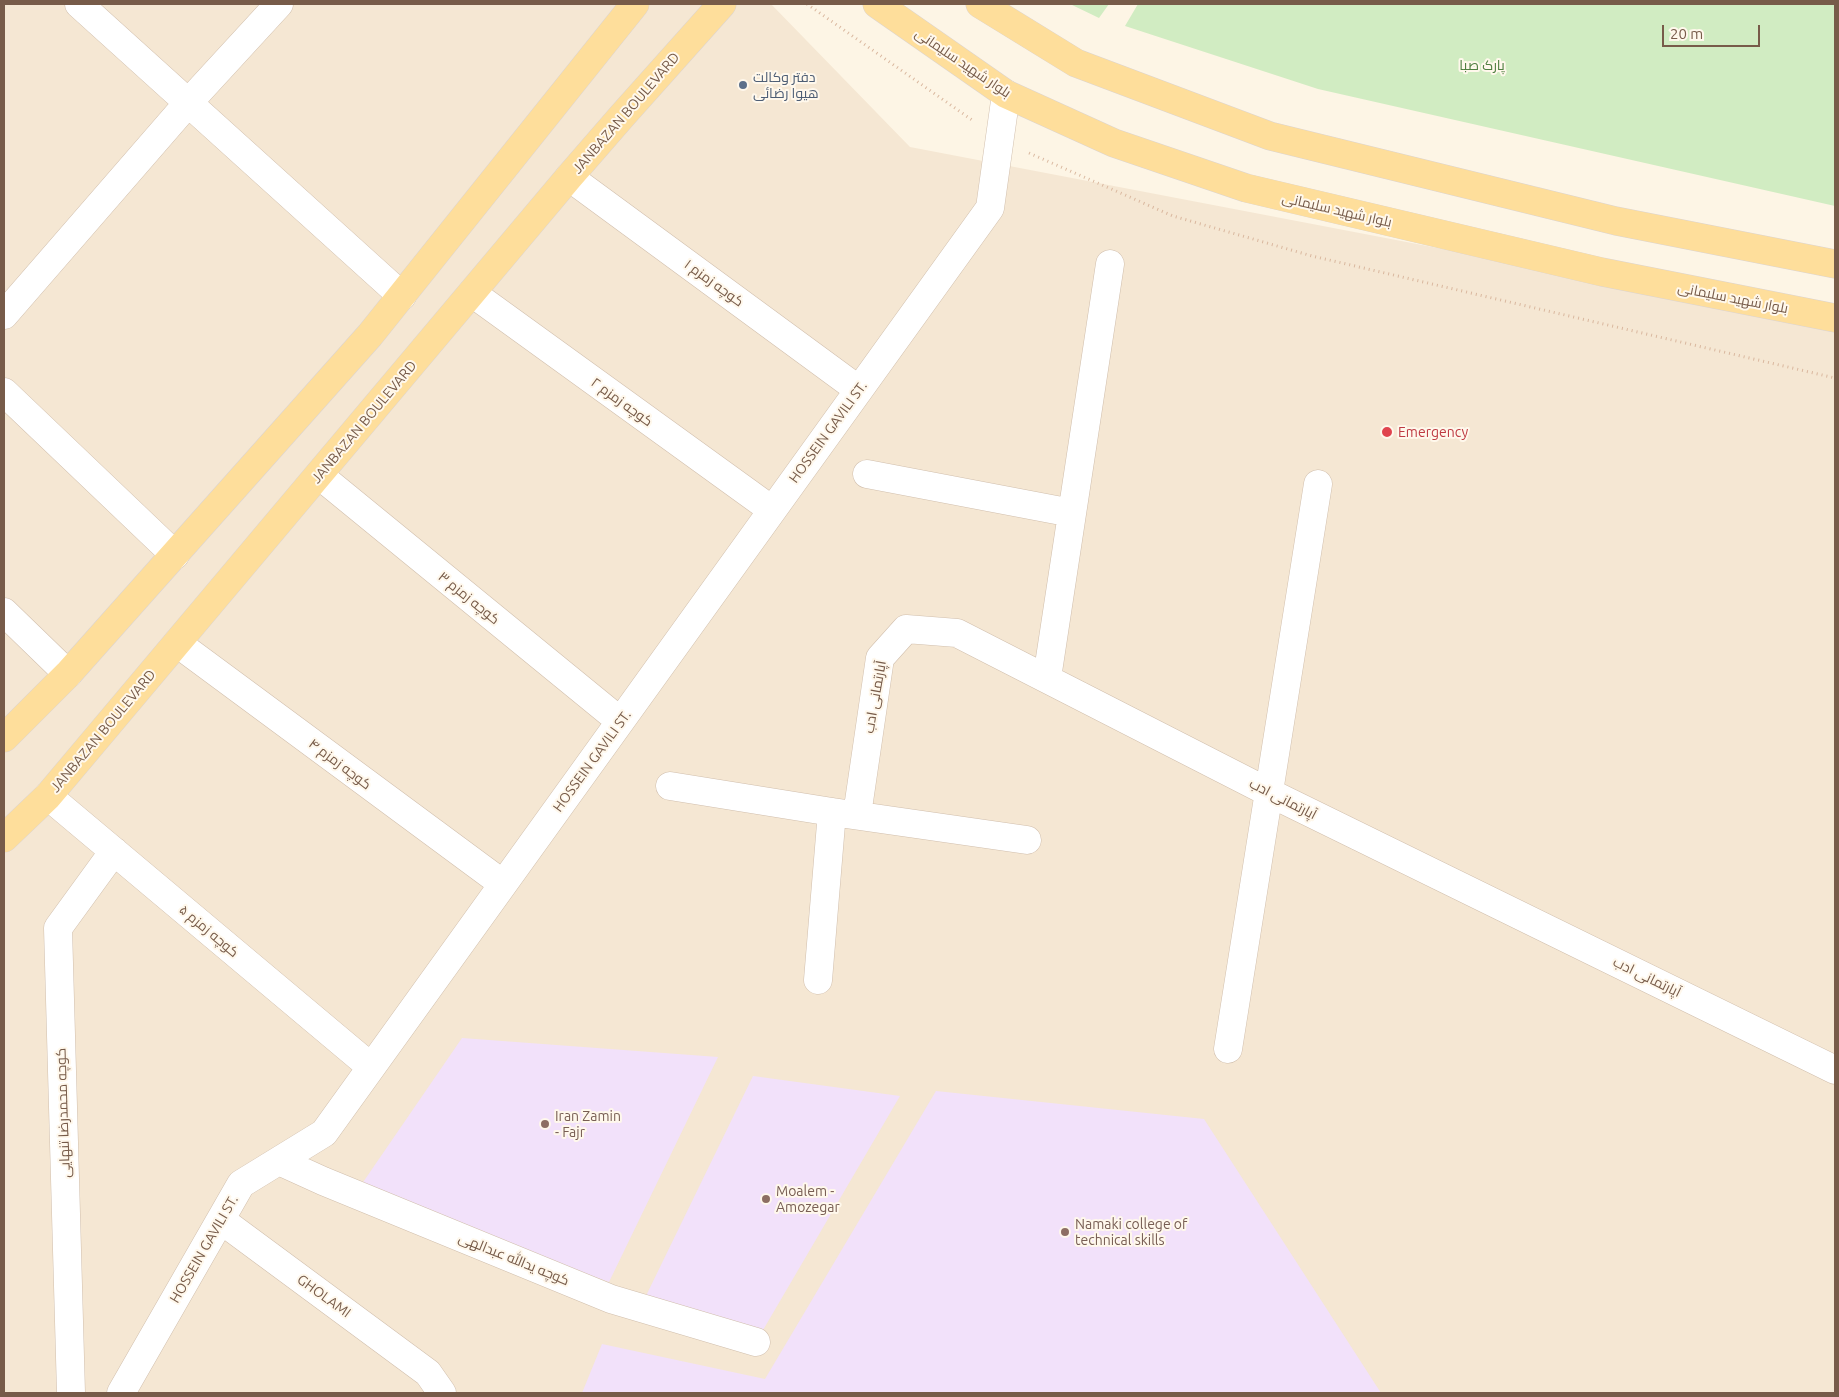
<!DOCTYPE html>
<meta charset="utf-8">
<style>
body{margin:0}
#map{position:relative;width:1839px;height:1397px;overflow:hidden;background:#fdf5e5;font-family:Ubuntu,sans-serif}
canvas{display:block}
.frame{position:absolute;inset:0;border:5px solid #775b49;pointer-events:none}
.scale{position:absolute;left:1662px;top:25px;width:98px;height:22px;box-sizing:border-box;border:2px solid #775b49;border-top:0;padding-left:6px;font-size:15px;line-height:18px;white-space:nowrap;color:#775b49;-webkit-text-stroke:4px #fff8ec;paint-order:stroke}
</style>
<div id="map">
<canvas width="1839" height="1397"></canvas>
<div class="frame"></div>
<div class="scale">20 m</div>
</div>
<script>
const c = document.querySelector('canvas').getContext('2d');
c.lineJoin = 'round';
function fill(path, color) { c.fillStyle = color; c.fill(path, 'evenodd'); }
const poly = rows => new Path2D(rows.map(r => 'M' + r).join(''));
function stroke(path, color, width, dash) { c.strokeStyle = color; c.lineWidth = width; c.lineCap = dash ? 'butt' : 'round'; c.setLineDash(dash || []); c.stroke(path); }
function label(font, color, halo, rows, align = 'center') {
  c.font = font + ' Ubuntu,Cairo,sans-serif'; c.lineWidth = 4; c.setLineDash([]); c.textBaseline = 'middle'; c.strokeStyle = halo; c.fillStyle = color; for (const [text, x, y, turn = 0] of rows) {
    c.save(); c.translate(x, y); c.rotate((+turn || 0) * Math.PI / 180); c.textAlign = isNaN(turn) ? turn : align; if (halo) c.strokeText(text, 0, 0); c.fillText(text, 0, 0); c.restore();
  }
}
fill(poly([
 [4,4,771,4,910,147,1835,324,1835,1393,4,1393]
]), '#f5e7d3');
fill(poly([
 [462,1038,718,1057,609,1282,357,1191],
 [753,1076,900,1096,756,1342,643,1302],
 [936,1091,1204,1119,1381,1393,582,1393,602,1344,765,1379]
]), '#f2e1fa');
fill(poly([
 [1070,4,1109,4,1099,18],
 [1138,4,1835,4,1835,206,1318,89,1125,26]
]), '#d1ecc2');
const minor = poly([
 [79,4,402,296],
 [569,177,859,390],
 [472,293,772,510],
 [4,315,188,103,279,4],
 [4,392,175,555],
 [867,474,1072,513],
 [319,475,620,721],
 [4,612,68,674],
 [177,643,503,884],
 [1047,678,1110,264],
 [670,786,832,812,1027,840],
 [48,796,371,1067],
 [857,815,880,658,906,629,957,633,1270,793,1835,1070],
 [818,980,832,812],
 [1228,1049,1318,484],
 [279,1161,323,1181,611,1299,756,1342],
 [221,1220,428,1373,442,1393],
 [71,1393,58,928,114,851],
 [121,1393,241,1184,324,1133,990,208,1006,94]
]);
const major = poly([
 [877,4,1006,94,1114,143,1246,188,1602,272,1835,318],
 [980,4,1076,63,1270,136,1616,221,1835,264],
 [4,738,68,674,370,335,635,4],
 [4,838,48,796,569,177,622,116,722,4]
]);
stroke(minor, '#d1bfad', 29);
stroke(major, '#dcd4d0', 29);
stroke(poly([
 [807,4,972,120],
 [1029,153,1173,216,1312,256,1835,378]
]), '#d9b79e', 3, [1, 4]);
stroke(minor, '#fff', 28);
stroke(major, '#fede9b', 28);
for (const [x, y, r, color] of [
 [743,85,5,"#5c6f8a"],
 [1387,432,6,"#e0444e"],
 [545,1124,5,"#8d6e63"],
 [766,1199,5,"#8d6e63"],
 [1065,1232,5,"#8d6e63"]
]) { const dot = new Path2D(); dot.arc(x, y, r, 0, 2 * Math.PI); c.fillStyle = color; c.fill(dot); stroke(dot, '#fff8ec', 2); }
label('14px', '#775b49', '#fff8ec', [
 ["بلوار شهید سلیمانی",963,63,34],
 ["JANBAZAN BOULEVARD",626,113,-49],
 ["بلوار شهید سلیمانی",1337,210,13],
 ["کوچه زمزم ۱",714,283,36],
 ["بلوار شهید سلیمانی",1733,298,11],
 ["کوچه زمزم ۲",622,402,36],
 ["JANBAZAN BOULEVARD",364,422,-50],
 ["HOSSEIN GAVILI ST.",828,432,-54],
 ["کوچه زمزم ۳",469,598,39],
 ["آپارتمانی ادب",875,697,-80],
 ["JANBAZAN BOULEVARD",103,731,-50],
 ["HOSSEIN GAVILI ST.",592,761,-54],
 ["کوچه زمزم ۴",340,764,37],
 ["آپارتمانی ادب",1283,799,27],
 ["کوچه زمزم ۵",209,931,40],
 ["آپارتمانی ادب",1647,977,26],
 ["کوچه محمدرضا تنهایی",63,1113,-92],
 ["HOSSEIN GAVILI ST.",204,1249,-60],
 ["کوچه یدالله عبدالهی",514,1259,22],
 ["GHOLAMI",324,1296,36]
]);
label('14px', '#4f7e40', '#fff8ec', [
 ["پارک صبا",1482,65]
]);
label('14px', '#4e5e75', '#fff8ec', [
 ["دفتر وکالت",753,77],
 ["هیوا رضائی",753,93]
], 'left');
label('14px', '#be3a42', '#fff8ec', [
 ["Emergency",1398,432]
], 'left');
label('14px', '#785e54', '#fff8ec', [
 ["Iran Zamin",555,1116],
 ["- Fajr",555,1132],
 ["Moalem -",776,1191],
 ["Amozegar",776,1207],
 ["Namaki college of",1075,1224],
 ["technical skills",1075,1240]
], 'left');
</script>
